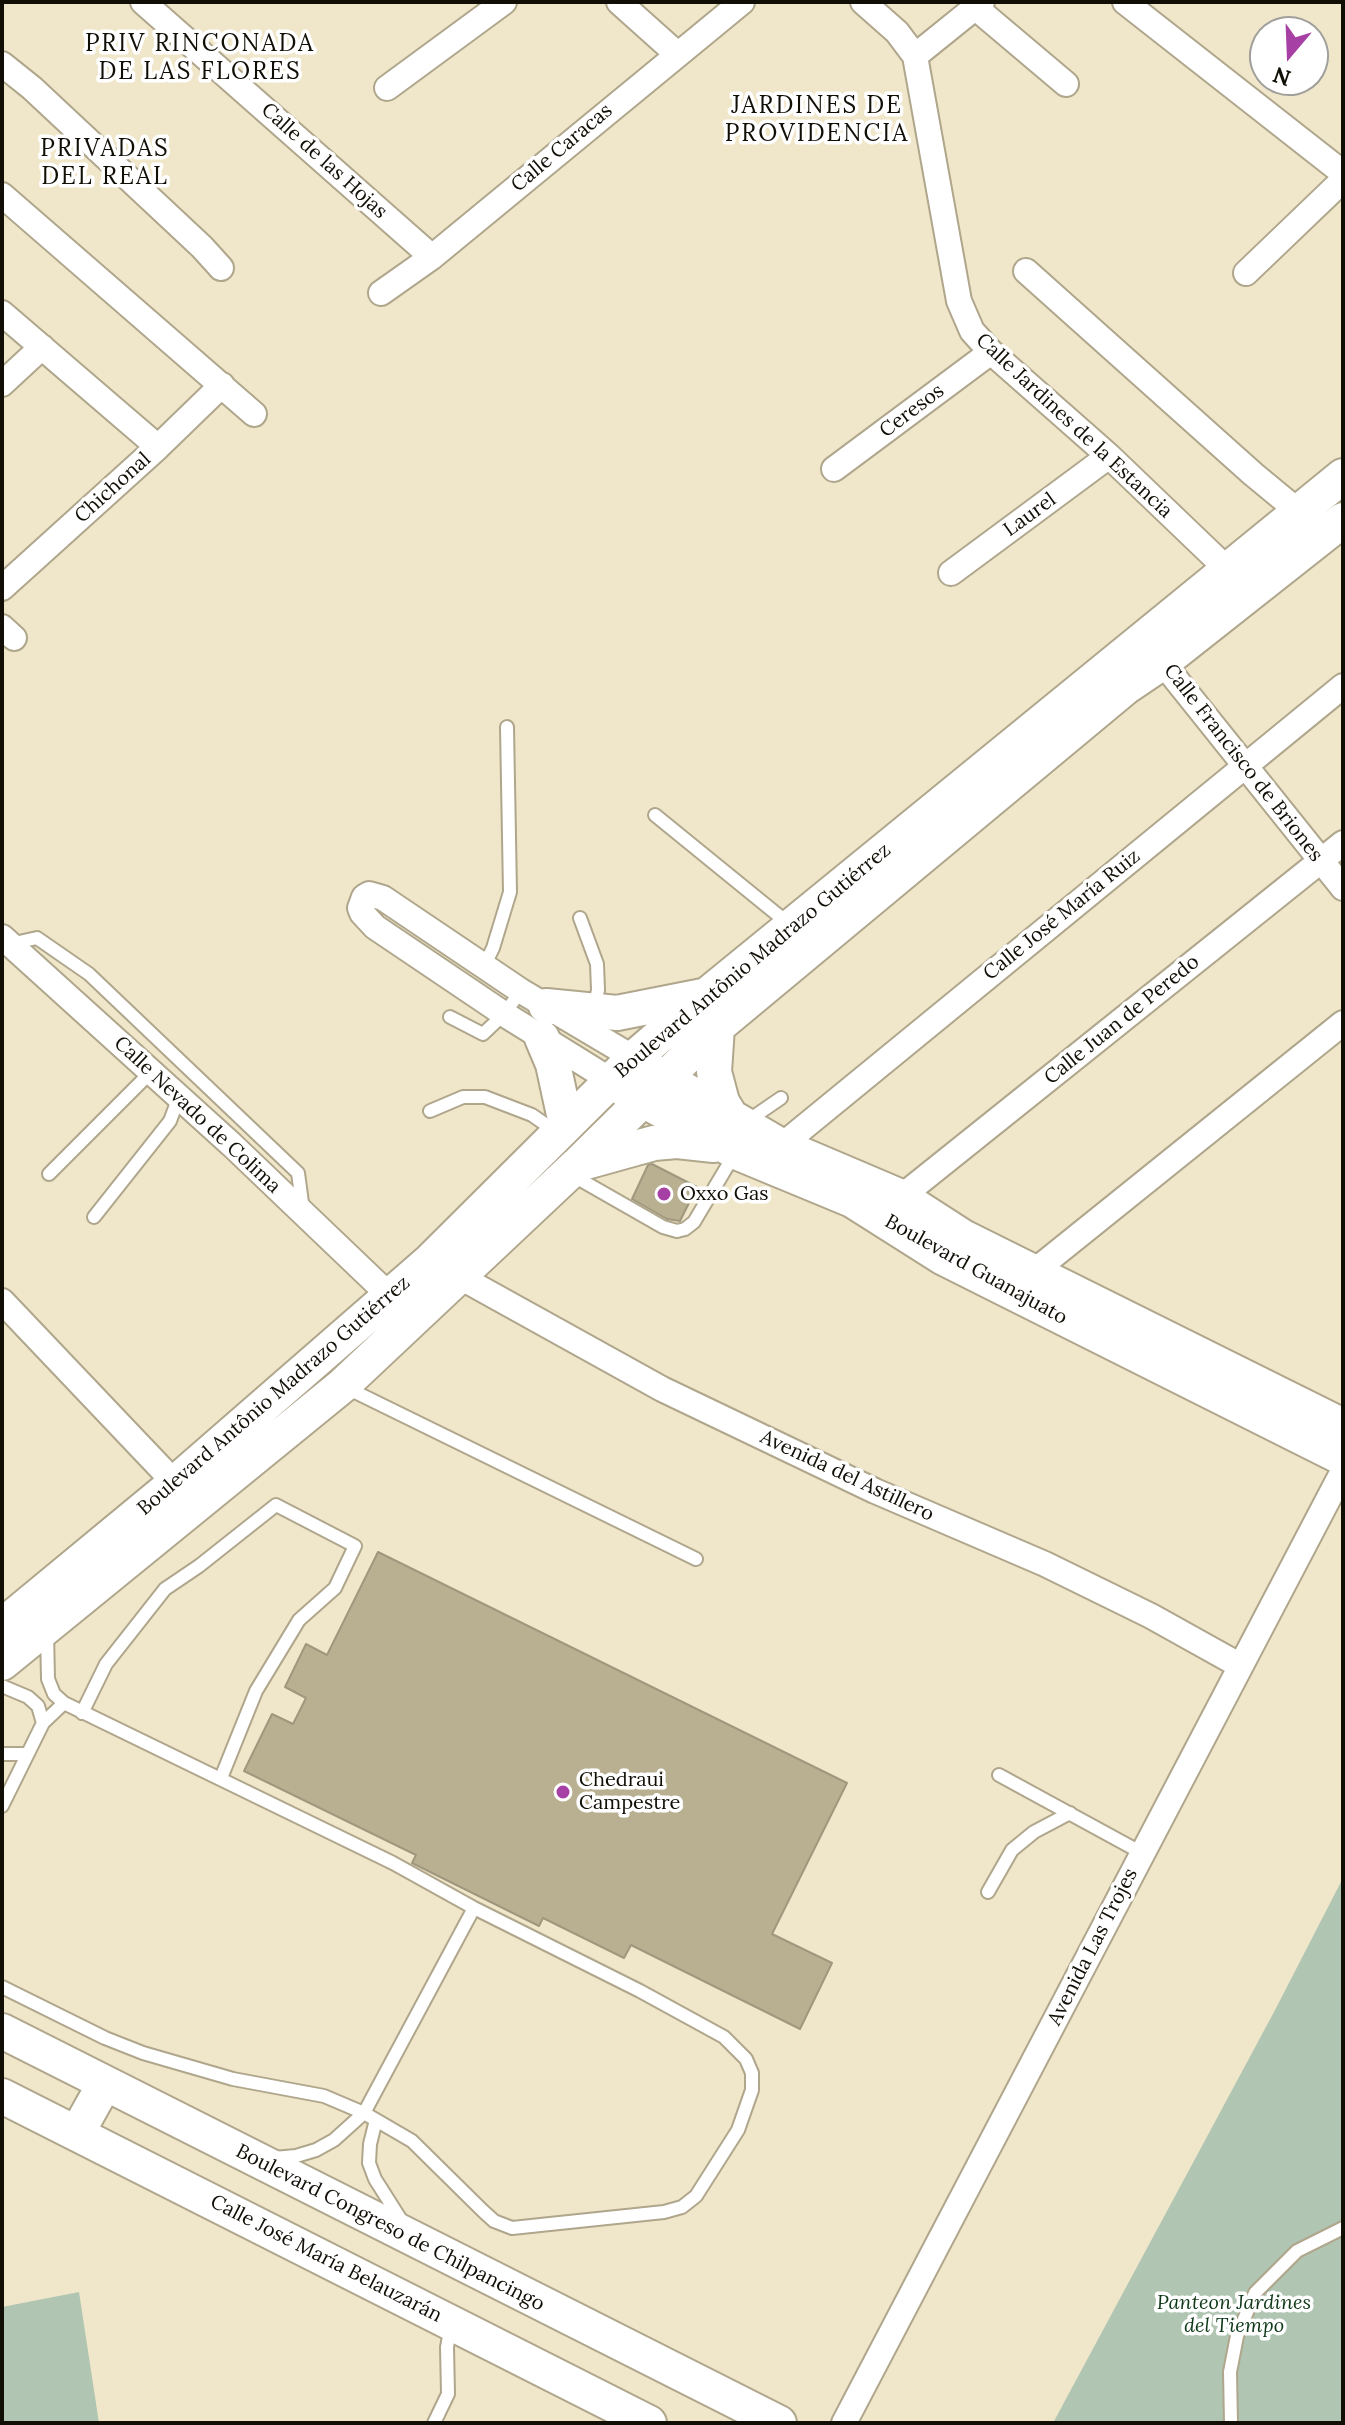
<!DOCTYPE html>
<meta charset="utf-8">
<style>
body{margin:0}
#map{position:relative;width:1345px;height:2425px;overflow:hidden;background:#f0e7cb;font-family:Lora,serif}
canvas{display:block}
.frame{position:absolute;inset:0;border:4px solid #110e06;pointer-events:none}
.north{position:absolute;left:1249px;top:16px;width:80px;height:80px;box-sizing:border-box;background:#fff;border:2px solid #a09f9b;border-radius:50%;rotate:199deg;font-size:22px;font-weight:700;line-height:32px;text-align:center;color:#110e06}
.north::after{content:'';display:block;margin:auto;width:28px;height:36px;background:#a640a4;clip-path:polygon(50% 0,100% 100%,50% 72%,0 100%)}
</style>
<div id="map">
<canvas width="1345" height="2425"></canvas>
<div class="frame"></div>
<div class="north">N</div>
</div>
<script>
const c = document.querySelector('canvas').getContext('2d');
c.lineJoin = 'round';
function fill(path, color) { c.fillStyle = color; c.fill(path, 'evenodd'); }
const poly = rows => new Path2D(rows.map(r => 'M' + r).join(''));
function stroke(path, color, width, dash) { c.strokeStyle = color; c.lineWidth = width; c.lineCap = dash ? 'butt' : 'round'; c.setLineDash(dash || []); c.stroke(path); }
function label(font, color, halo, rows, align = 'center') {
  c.font = font + ' Lora,serif'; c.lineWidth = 7; c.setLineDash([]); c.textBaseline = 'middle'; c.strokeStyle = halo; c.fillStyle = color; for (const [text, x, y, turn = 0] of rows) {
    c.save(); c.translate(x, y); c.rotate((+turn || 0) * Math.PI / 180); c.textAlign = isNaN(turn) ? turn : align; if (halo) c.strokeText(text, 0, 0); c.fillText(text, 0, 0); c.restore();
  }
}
fill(poly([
 [1343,1878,1343,2423,1053,2423,1274,2012],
 [79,2292,99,2423,2,2423,2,2307]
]), '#b0c5b2');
const building = poly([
 [652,1164,697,1187,680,1221,667,1219,632,1199,648,1165,652,1164],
 [378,1552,847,1783,772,1934,832,1963,800,2029,631,1945,624,1958,543,1918,539,1926,412,1863,416,1855,244,1771,272,1714,293,1724,306,1698,285,1687,306,1644,327,1655,378,1552]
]);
fill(building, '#b9af91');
stroke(building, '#a0987e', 2);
const lane = poly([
 [655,815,789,924],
 [580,918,597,964,598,990,594,1009],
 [10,944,37,938,89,974,298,1173,303,1210],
 [484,966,493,948,510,892,507,727],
 [450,1017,483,1034,504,1014,521,991],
 [430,1111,463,1097,485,1097,532,1115,555,1131],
 [746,1122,781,1098],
 [49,1174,151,1072],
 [572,1175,663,1227,677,1231,685,1229,694,1222,734,1155],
 [94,1217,170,1121,179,1097],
 [345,1387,696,1559],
 [2,1686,28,1697,38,1706,43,1723],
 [82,1713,106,1664,165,1589,199,1566,276,1505,355,1546,335,1588,299,1620,256,1691,221,1778],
 [2,1754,27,1754],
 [999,1775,1142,1853],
 [2,1806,43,1723,64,1703],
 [988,1892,1012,1850,1034,1832,1070,1813],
 [2,1987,105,2038,143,2053,233,2079,324,2096,364,2113,412,2141,483,2211,494,2221,512,2228,664,2212,682,2207,696,2196,738,2130,752,2090,752,2073,746,2059,724,2037,640,1991,474,1908,393,1863,64,1703,54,1694,48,1679,47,1633],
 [376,2120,370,2144,369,2163,375,2179,401,2220],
 [274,2158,296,2156,316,2150,334,2140,364,2113,474,1908],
 [434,2423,448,2394,447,2347,451,2326],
 [1231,2423,1230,2372,1237,2336,1255,2293,1297,2251,1343,2228]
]);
const street = poly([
 [143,2,432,257],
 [619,2,676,53],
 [863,2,897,32,915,56,959,301,972,331,991,352,1109,456,1227,569],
 [1125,2,1343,173],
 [976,8,1066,84],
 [915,56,982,2],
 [2,64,32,88,202,247,221,268],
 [387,88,504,2],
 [2,195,254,414],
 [1026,271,1253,474,1299,512],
 [1246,273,1343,180],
 [381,293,432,257,742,2],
 [2,313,158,447],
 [2,384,42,347],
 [834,469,991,352],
 [951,573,1109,456],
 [2,588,158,447,222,385],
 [2,627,14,638],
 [1154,652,1343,888],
 [2,937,232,1145,390,1296],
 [612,1081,504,1014,375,927,362,913,360,908,364,897,369,894,383,898,521,991,634,1058],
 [781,1146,1343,686],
 [901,1197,1343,843],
 [1032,1273,1343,1023],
 [460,1277,662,1389,875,1491,1045,1564,1151,1616,1239,1665],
 [2,1301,175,1483],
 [844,2423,1343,1471]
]);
const secondary = poly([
 [546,1006,617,1013,703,996],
 [717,1027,714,1072,722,1102,731,1117],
 [542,1038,553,1064,566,1124],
 [647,1068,781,1146,901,1197,963,1237,1343,1426],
 [625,1090,736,1152,852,1200,942,1257,1343,1458],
 [582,1163,654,1143,677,1141,714,1145],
 [2,1626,175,1483,430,1261,634,1058,707,995,1343,476],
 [2,1663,342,1386,578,1164,717,1027,1126,687,1163,662,1343,520],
 [2,2031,779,2423],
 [2,2096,649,2423],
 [77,2133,105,2083]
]);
stroke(lane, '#afa68c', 16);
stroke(street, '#afa68c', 28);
stroke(secondary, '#afa68c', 38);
stroke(lane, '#fff', 12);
stroke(street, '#fff', 24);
stroke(secondary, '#fff', 34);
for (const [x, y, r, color] of [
 [664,1194,8,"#a640a4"],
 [563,1792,8,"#a640a4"]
]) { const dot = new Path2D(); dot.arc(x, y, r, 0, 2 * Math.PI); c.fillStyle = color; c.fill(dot); stroke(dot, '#fff', 3); }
label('20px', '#110e06', '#fff', [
 ["Calle Caracas",562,148,-40],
 ["Calle de las Hojas",324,161,42],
 ["Ceresos",912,411,-37],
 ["Calle Jardines de la Estancia",1074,426,43],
 ["Chichonal",113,488,-42],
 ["Laurel",1030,515,-36],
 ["Calle Francisco de Briones",1243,763,52],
 ["Calle José María Ruiz",1062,915,-39],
 ["Boulevard Antônio Madrazo Gutiérrez",753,961,-40],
 ["Calle Juan de Peredo",1122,1020,-39],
 ["Calle Nevado de Colima",197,1115,43],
 ["Boulevard Guanajuato",976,1270,29],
 ["Boulevard Antônio Madrazo Gutiérrez",274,1396,-41],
 ["Avenida del Astillero",847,1476,25],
 ["Avenida Las Trojes",1093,1947,-63],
 ["Boulevard Congreso de Chilpancingo",390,2228,27],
 ["Calle José María Belauzarán",326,2259,27]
]);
label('20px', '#110e06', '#fff', [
 ["Oxxo Gas",680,1194],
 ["Chedraui",579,1780],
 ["Campestre",579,1803]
], 'left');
label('italic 20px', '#0e3818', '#fff', [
 ["Panteon Jardines",1234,2303],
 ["del Tiempo",1234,2326]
]);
c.letterSpacing = '2px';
label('24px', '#110e06', '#fff', [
 ["PRIV RINCONADA",200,44],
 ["DE LAS FLORES",200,72],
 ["JARDINES DE",817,106],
 ["PROVIDENCIA",817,134],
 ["PRIVADAS",105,149],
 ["DEL REAL",105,177]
]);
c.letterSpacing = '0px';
</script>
